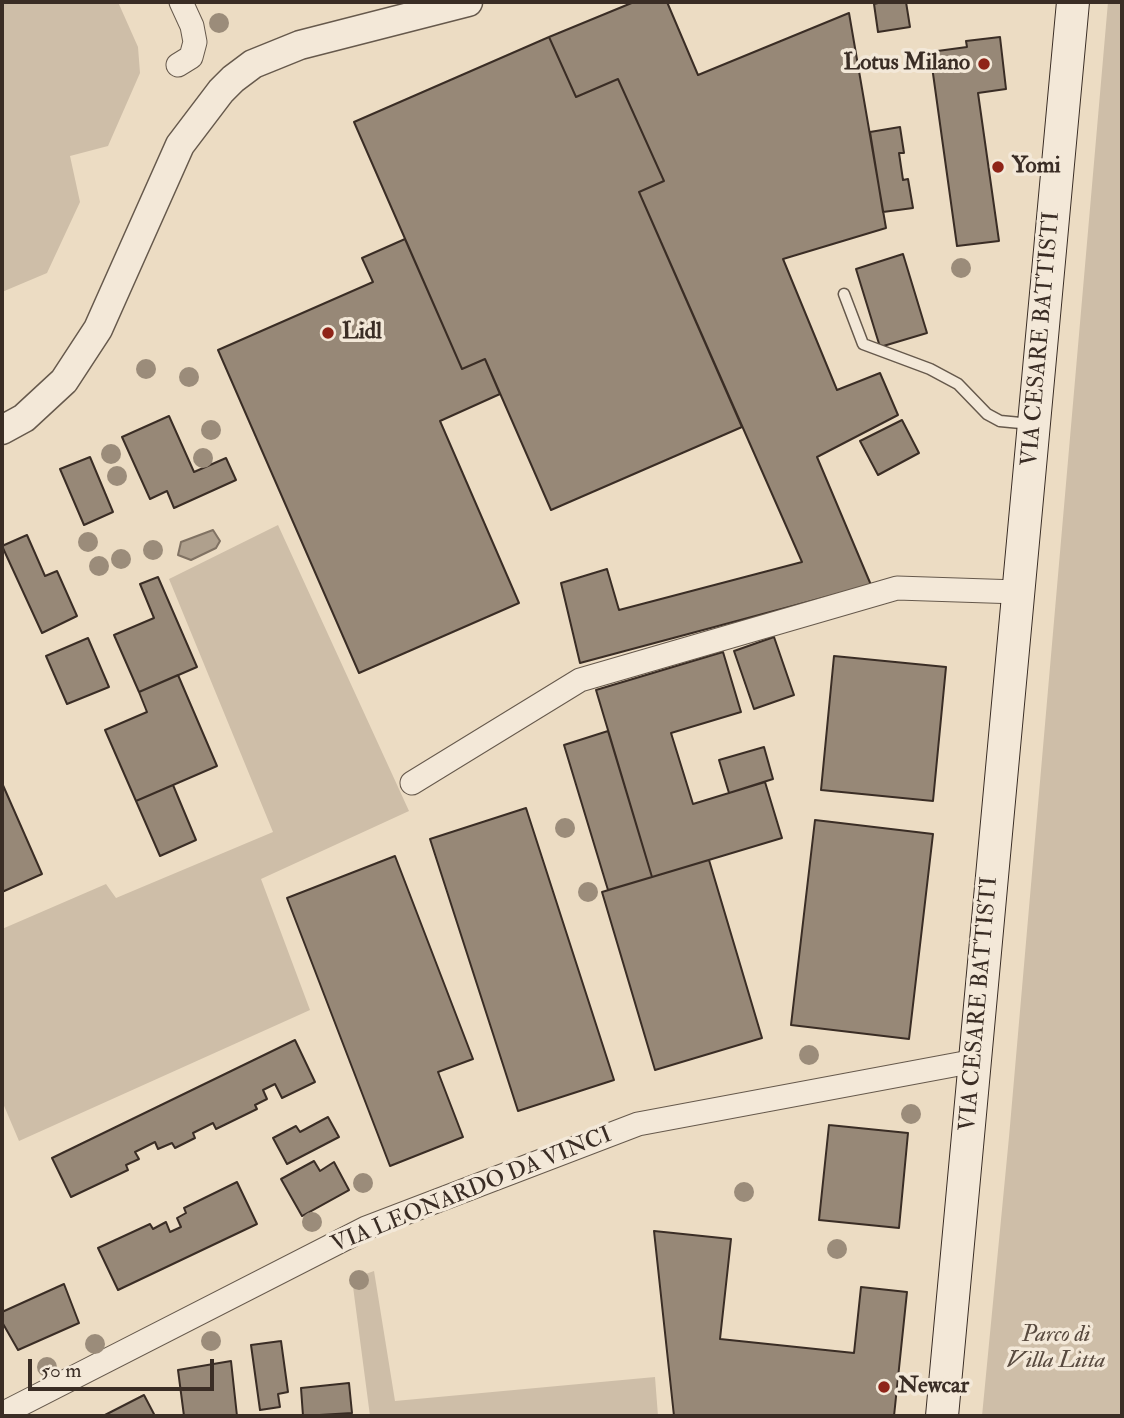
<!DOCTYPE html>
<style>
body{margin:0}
#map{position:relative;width:1124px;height:1418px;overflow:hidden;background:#ecdcc3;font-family:"IM FELL Double Pica",serif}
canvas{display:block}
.frame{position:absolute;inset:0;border:4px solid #3a2d25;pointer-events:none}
.scale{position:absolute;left:28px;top:1359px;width:186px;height:32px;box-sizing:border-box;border:4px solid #3a2d25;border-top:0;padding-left:9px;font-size:21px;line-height:24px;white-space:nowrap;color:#3a2d25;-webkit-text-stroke:5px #f3e8d8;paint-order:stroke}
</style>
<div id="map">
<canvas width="1124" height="1418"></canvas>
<div class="frame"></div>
<div class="scale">50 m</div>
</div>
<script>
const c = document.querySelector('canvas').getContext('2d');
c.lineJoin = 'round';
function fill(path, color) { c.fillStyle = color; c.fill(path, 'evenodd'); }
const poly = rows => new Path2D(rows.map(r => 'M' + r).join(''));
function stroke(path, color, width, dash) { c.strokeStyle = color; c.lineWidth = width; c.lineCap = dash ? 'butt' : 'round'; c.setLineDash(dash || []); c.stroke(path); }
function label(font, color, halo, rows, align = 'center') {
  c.font = font + ' "IM FELL Double Pica",serif'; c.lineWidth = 7; c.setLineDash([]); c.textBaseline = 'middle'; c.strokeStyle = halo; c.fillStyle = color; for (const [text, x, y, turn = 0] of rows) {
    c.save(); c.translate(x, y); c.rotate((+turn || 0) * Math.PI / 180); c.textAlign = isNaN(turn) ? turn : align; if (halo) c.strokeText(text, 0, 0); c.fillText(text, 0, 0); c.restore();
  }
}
fill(poly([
 [2,2,118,2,138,47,140,73,108,146,70,156,80,202,47,273,2,292],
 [1108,2,1122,2,1122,1416,982,1416,1009,1137],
 [278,525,409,811,261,879,310,1010,19,1141,2,1101,2,929,106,884,116,898,273,832,169,579],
 [374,1271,395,1401,655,1377,658,1416,370,1416,352,1279]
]), '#cebea8');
const water = poly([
 [213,530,220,541,216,548,191,560,178,555,181,542,213,530]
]);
fill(water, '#afa08d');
stroke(water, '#807263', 2);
const building = poly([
 [634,2,667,2,698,75,849,13,886,228,783,259,837,390,880,373,898,415,817,457,871,585,580,663,561,583,607,569,619,610,802,562,639,192,664,181,618,79,576,97,549,37,634,2],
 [882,2,906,2,910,27,878,32,874,4,882,2],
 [549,37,576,97,618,79,664,181,639,192,742,427,551,510,485,359,462,369,354,122,549,37],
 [1000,37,1006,89,978,93,999,241,957,246,930,52,967,47,966,41,1000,37],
 [900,127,904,153,899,153,903,180,908,179,913,208,883,212,870,132,900,127],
 [405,239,462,369,485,359,500,394,440,421,519,603,359,673,218,350,373,282,362,258,405,239],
 [903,254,927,333,880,347,856,269,903,254],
 [169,416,194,472,226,458,236,480,174,508,167,491,150,499,122,437,169,416],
 [902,420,919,453,878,475,860,441,902,420],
 [90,457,113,512,84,525,60,469,90,457],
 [27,535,45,576,57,571,77,616,42,633,2,546,27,535],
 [158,577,197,667,139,692,114,635,154,618,140,584,158,577],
 [774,637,794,695,754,709,734,651,774,637],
 [88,638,109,687,67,704,46,656,88,638],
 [723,652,741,712,671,733,693,804,765,782,782,838,652,877,596,690,723,652],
 [834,656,946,667,933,801,821,790,834,656],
 [178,675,217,766,136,801,105,730,147,712,139,692,178,675],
 [608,731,652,877,608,890,564,745,608,731],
 [764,747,773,779,729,793,719,760,764,747],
 [2,783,42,874,2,892,2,783],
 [173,785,196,840,160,856,136,801,173,785],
 [526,808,614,1080,518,1111,430,839,526,808],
 [815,820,933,834,909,1039,791,1025,815,820],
 [395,856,473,1059,438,1072,463,1137,390,1166,287,898,395,856],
 [709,860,762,1038,655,1070,602,892,709,860],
 [295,1040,315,1082,282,1098,275,1084,263,1090,267,1099,255,1105,257,1109,216,1129,213,1123,193,1133,195,1138,175,1148,172,1143,158,1149,155,1142,135,1152,139,1159,126,1165,128,1170,71,1197,52,1158,295,1040],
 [328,1117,339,1137,287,1164,273,1138,296,1126,300,1132,328,1117],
 [829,1125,908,1133,899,1228,819,1220,829,1125],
 [314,1161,320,1171,334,1162,349,1190,302,1216,281,1179,314,1161],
 [237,1182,257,1224,118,1290,98,1248,150,1224,153,1229,166,1222,170,1232,181,1227,177,1218,186,1213,184,1208,237,1182],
 [654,1231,731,1239,720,1339,854,1353,861,1287,907,1292,894,1416,674,1416,654,1231],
 [64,1284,79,1323,18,1350,2,1322,2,1312,64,1284],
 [281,1341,288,1392,278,1394,280,1407,260,1410,251,1345,281,1341],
 [231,1361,237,1416,184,1416,178,1370,231,1361],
 [349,1383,352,1413,303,1416,301,1388,349,1383],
 [144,1395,155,1416,103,1416,144,1395]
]);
fill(building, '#978877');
stroke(building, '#3a2d25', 2);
const service = poly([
 [844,294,863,344,930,369,958,384,987,414,1000,421,1031,424]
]);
const minor = poly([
 [178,65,191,57,195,42,192,26,181,2],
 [412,783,580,680,897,588,1018,592],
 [2,1414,366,1228,638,1124,975,1061]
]);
const tertiary = poly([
 [2,430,24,418,64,381,98,329,180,145,221,91,233,79,253,64,300,45,468,2]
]);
const secondary = poly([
 [942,1416,1073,2]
]);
stroke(service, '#66594c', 13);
stroke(minor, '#66594c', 25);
stroke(tertiary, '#66594c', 31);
stroke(secondary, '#3a2d25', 34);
stroke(service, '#f3e8d8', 10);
stroke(minor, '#f3e8d8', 23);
stroke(tertiary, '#f3e8d8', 28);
stroke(secondary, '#f3e8d8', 32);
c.fillStyle = '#9b8c7a';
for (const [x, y] of [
 [219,23],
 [961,268],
 [146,369],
 [189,377],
 [211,430],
 [111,454],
 [203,458],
 [117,476],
 [88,542],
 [153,550],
 [121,559],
 [99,566],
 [565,828],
 [588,892],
 [809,1055],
 [911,1114],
 [363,1183],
 [744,1192],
 [312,1222],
 [837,1249],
 [359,1280],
 [211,1341],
 [95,1344],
 [47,1367]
]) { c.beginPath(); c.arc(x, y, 10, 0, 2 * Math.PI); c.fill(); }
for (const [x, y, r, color] of [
 [984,64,7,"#8f2418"],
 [998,167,7,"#8f2418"],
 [328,333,7,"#8f2418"],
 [884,1387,7,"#8f2418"]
]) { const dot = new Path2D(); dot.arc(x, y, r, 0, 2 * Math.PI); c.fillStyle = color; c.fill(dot); stroke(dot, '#f3e8d8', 2.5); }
label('bold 23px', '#3a2d25', '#f3e8d8', [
 ["Lotus Milano",970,64,"right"],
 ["Yomi",1012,167],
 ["Lidl",342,333],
 ["Newcar",898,1387]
], 'left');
label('23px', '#3a2d25', '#f3e8d8', [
 ["VIA CESARE BATTISTI",1042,339,-85],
 ["VIA CESARE BATTISTI",980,1004,-85],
 ["VIA LEONARDO DA VINCI",472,1191,-22]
]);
label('italic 23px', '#584a3f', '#f3e8d8', [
 ["Parco di",1056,1336],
 ["Villa Litta",1056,1362]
]);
</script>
